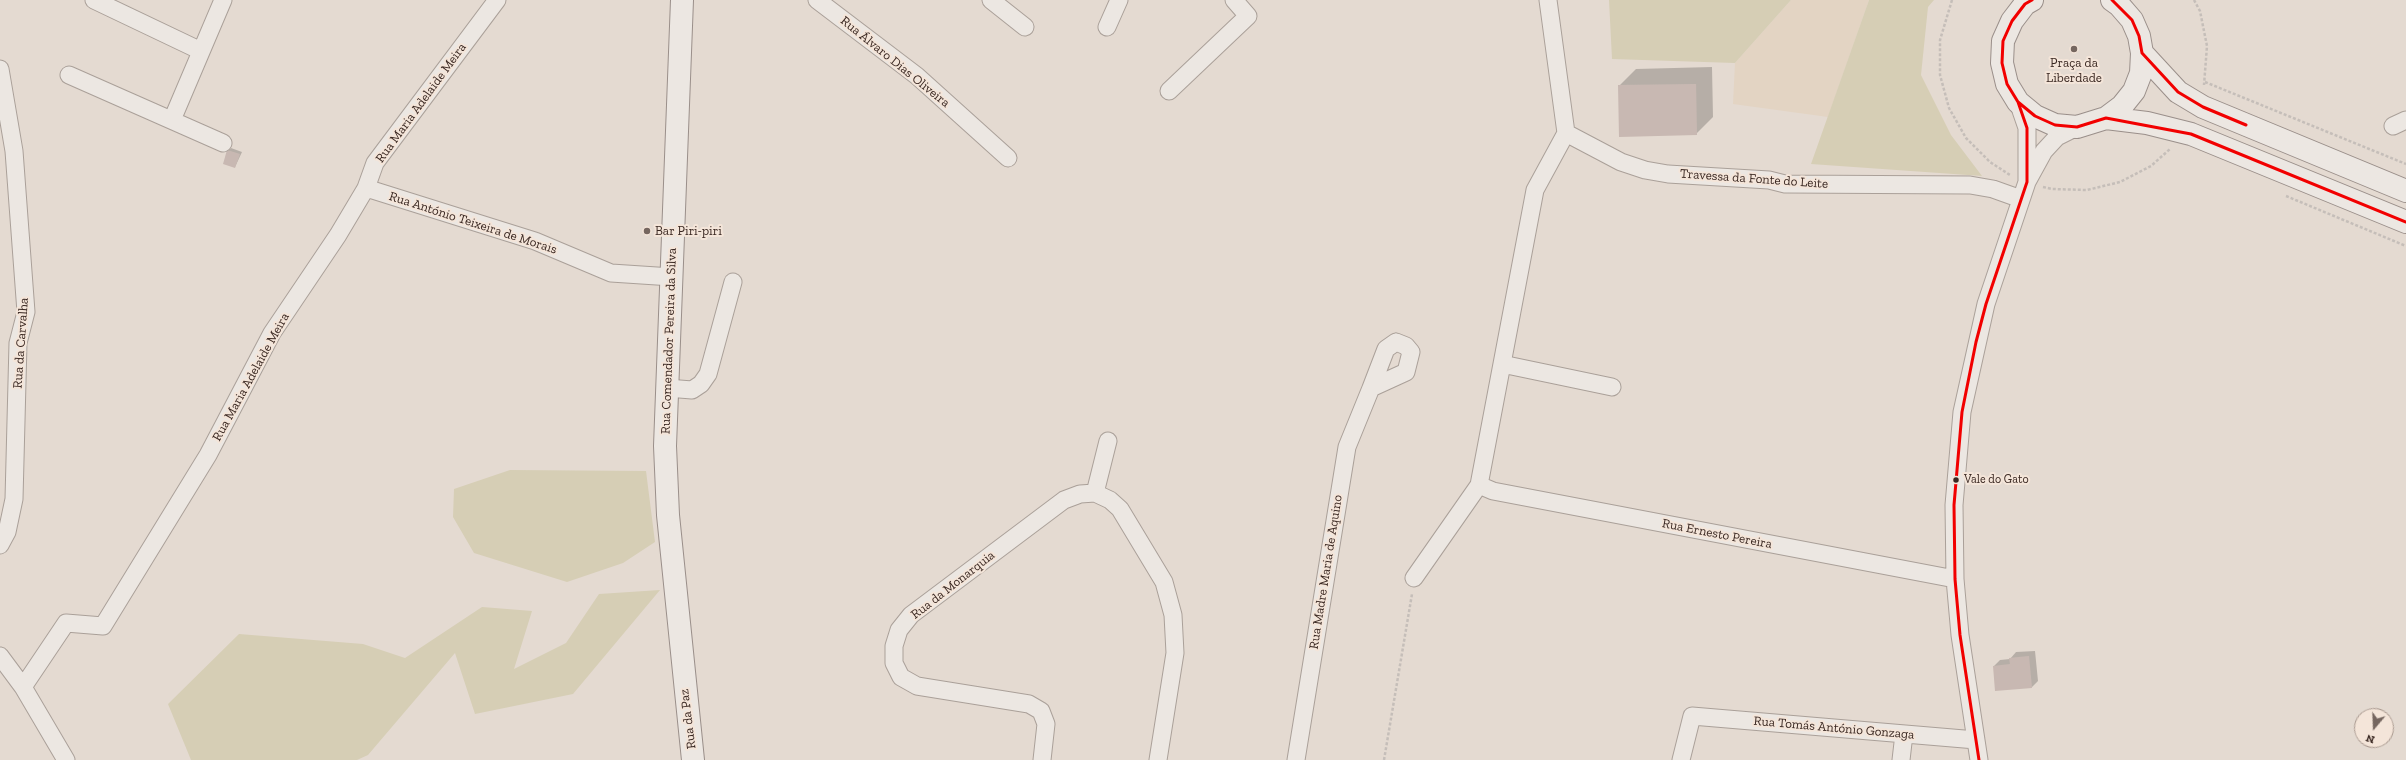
<!DOCTYPE html>
<meta charset="utf-8">
<style>
body{margin:0}
#map{position:relative;width:2406px;height:760px;overflow:hidden;background:#e4dad1;font-family:"Zilla Slab",serif}
canvas{display:block}
.north{position:absolute;left:2354px;top:708px;width:40px;height:40px;box-sizing:border-box;background:#f4e5d9;border:1px solid #a9998f;border-radius:50%;rotate:199deg;font-size:11px;font-weight:700;line-height:16px;text-align:center;color:#392721}
.north::after{content:'';display:block;margin:auto;width:14px;height:18px;background:#75665f;clip-path:polygon(50% 0,100% 100%,50% 72%,0 100%)}
</style>
<div id="map">
<canvas width="2406" height="760"></canvas>
<div class="north">N</div>
</div>
<script>
const c = document.querySelector('canvas').getContext('2d');
c.lineJoin = 'round';
function fill(path, color) { c.fillStyle = color; c.fill(path, 'evenodd'); }
const poly = rows => new Path2D(rows.map(r => 'M' + r).join(''));
function stroke(path, color, width, dash) { c.strokeStyle = color; c.lineWidth = width; c.lineCap = dash ? 'butt' : 'round'; c.setLineDash(dash || []); c.stroke(path); }
function label(font, color, halo, rows, align = 'center') {
  c.font = font + ' "Zilla Slab",serif'; c.lineWidth = 4; c.setLineDash([]); c.textBaseline = 'middle'; c.strokeStyle = halo; c.fillStyle = color; for (const [text, x, y, turn = 0] of rows) {
    c.save(); c.translate(x, y); c.rotate((+turn || 0) * Math.PI / 180); c.textAlign = isNaN(turn) ? turn : align; if (halo) c.strokeText(text, 0, 0); c.fillText(text, 0, 0); c.restore();
  }
}
fill(poly([
 [1791,0,1869,0,1828,117,1733,104,1735,63]
]), '#e3d4c3');
fill(poly([
 [1609,0,1791,0,1735,63,1612,59],
 [1869,0,1934,0,1928,7,1921,75,1951,135,1982,176,1811,164],
 [510,470,646,471,655,542,623,563,567,582,474,553,453,517,454,489],
 [660,590,573,694,475,714,455,653,368,755,357,760,191,760,168,704,239,634,363,644,405,658,482,607,532,611,514,669,566,643,599,594]
]), '#d6ceb5');
fill(poly([
 [1712,67,1713,117,1696,134,1619,86,1636,69],
 [231,148,242,152,235,167,228,151],
 [2035,651,2038,681,2032,687,1994,666,2000,660,2010,659,2016,652]
]), '#0003');
fill(poly([
 [1696,84,1697,135,1619,137,1618,85],
 [227,150,240,154,235,168,223,164],
 [2029,656,2032,688,1995,691,1993,666,2010,664,2009,658]
]), '#c8b8b2');
const street = poly([
 [94,0,201,51],
 [817,0,917,76,1008,158],
 [991,0,1025,27],
 [1548,0,1566,133],
 [1107,27,1119,0],
 [0,69,14,151,26,312,18,343,14,499,7,532,0,545],
 [69,75,223,143],
 [1169,91,1248,16,1234,0],
 [2018,102,2027,128,2027,180],
 [172,120,223,0],
 [2393,126,2406,120],
 [1566,133,1621,162,1645,170,1668,174,1769,180,1785,184,1970,185,1993,189,2021,199],
 [366,188,535,241,611,273,672,277],
 [1396,342,1406,346,1411,352,1406,372,1371,388,1386,349,1396,342],
 [1502,364,1612,387],
 [667,388,692,390,701,384,708,374,733,282],
 [1479,485,1493,491,1955,579],
 [1095,493,1110,500,1120,509,1164,582,1173,615,1175,653,1158,760],
 [1095,493,1108,441],
 [1414,578,1479,485,1535,190,1566,133],
 [0,656,23,687,66,760],
 [23,687,66,623,103,626,208,455,272,333,338,235,366,188,375,163,497,0],
 [1042,760,1046,724,1041,711,1029,704,917,686,901,677,894,663,894,646,899,630,911,615,1064,500,1080,494,1095,493],
 [1296,760,1347,447,1371,388],
 [1681,760,1692,716,1976,740],
 [1901,760,1904,734],
 [1979,760,1960,635,1955,579,1954,505,1962,412,1986,304,2027,182,2044,151,2057,137,2077,127]
]);
const secondary = poly([
 [682,0,665,446,668,515,693,760],
 [2032,0,2025,4,2012,21,2003,41,2002,63,2007,84,2018,102,2035,116,2055,125,2077,127,2106,118,2122,106,2134,91,2141,73,2142,53,2139,36,2132,20,2119,5,2112,0],
 [2142,53,2178,92,2203,107,2406,191],
 [2106,118,2147,123,2191,134,2406,222]
]);
stroke(street, '#aaa099', 19);
stroke(secondary, '#9a8f8a', 24);
stroke(poly([
 [1952,0,1940,40,1940,75,1949,108,1966,138,1990,162,2010,175],
 [2194,0,2200,11,2207,46,2204,85],
 [2205,82,2406,164],
 [2043,187,2052,189,2087,190,2120,182,2151,166,2170,149],
 [2286,196,2406,246],
 [1384,760,1412,594]
]), '#c5beb9', 2.5, [3, 2]);
stroke(street, '#ece7e2', 17);
stroke(secondary, '#ece7e2', 22);
stroke(poly([
 [2032,0,2025,4,2012,21,2003,41,2002,63,2007,84,2018,102,2035,116,2055,125,2077,127,2106,118,2191,134,2406,222],
 [2112,0,2132,20,2139,36,2142,53,2178,92,2203,107,2246,125],
 [1979,760,1960,635,1955,579,1954,505,1962,412,1976,342,1986,304,2027,182,2027,128,2018,102]
]), '#f20000', 3);
for (const [x, y, r, color] of [
 [2074,49,4,"#75665f"],
 [647,231,4,"#75665f"],
 [1956,480,3.5,"#392721"]
]) { const dot = new Path2D(); dot.arc(x, y, r, 0, 2 * Math.PI); c.fillStyle = color; c.fill(dot); stroke(dot, '#f4e5d9', 1.5); }
label('12px', '#392721', '#f4e5d9', [
 ["Vale do Gato",1964,480]
], 'left');
label('13px', '#392721', '#f4e5d9', [
 ["Rua Álvaro Dias Oliveira",895,62,39],
 ["Rua Maria Adelaide Meira",421,103,-54],
 ["Travessa da Fonte do Leite",1754,179,4],
 ["Rua António Teixeira de Morais",473,223,18],
 ["Rua Comendador Pereira da Silva",669,341,-88],
 ["Rua da Carvalha",21,343,-86],
 ["Rua Maria Adelaide Meira",251,377,-61],
 ["Rua Ernesto Pereira",1717,534,11],
 ["Rua Madre Maria de Aquino",1326,572,-81],
 ["Rua da Monarquia",953,585,-38],
 ["Rua da Paz",688,719,-97],
 ["Rua Tomás António Gonzaga",1834,728,5]
]);
label('13px', '#392721', '#f4e5d9', [
 ["Praça da",2074,63],
 ["Liberdade",2074,78],
 ["Bar Piri-piri",655,231,"left"]
]);
</script>
